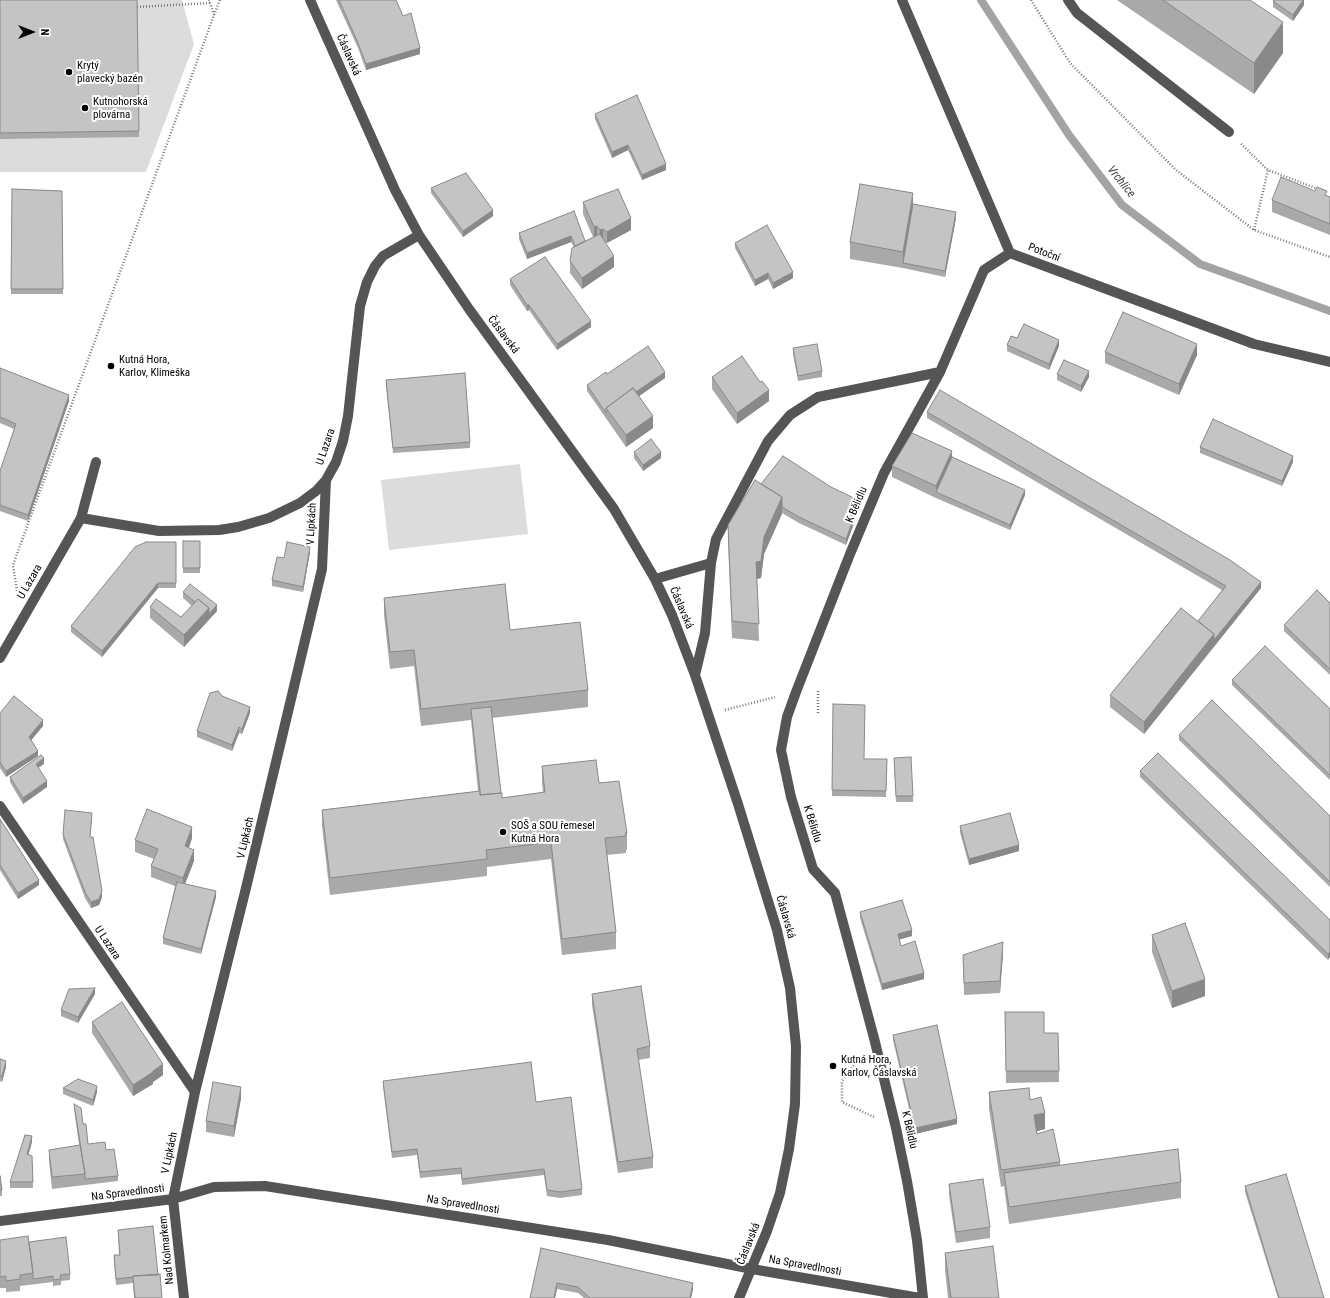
<!DOCTYPE html>
<meta charset="utf-8">
<style>
body{margin:0}
#map{position:relative;width:1330px;height:1298px;overflow:hidden;background:#fff;font-family:"Roboto Condensed",sans-serif}
canvas{display:block}
.north{position:absolute;left:12px;top:12px;width:40px;height:40px;-webkit-text-stroke:3px #fff;paint-order:stroke;rotate:90deg;font-size:11px;font-weight:700;line-height:16px;text-align:center;color:#000}
.north::after{content:'';display:block;margin:auto;width:14px;height:18px;background:#000;clip-path:polygon(50% 0,100% 100%,50% 72%,0 100%)}
</style>
<div id="map">
<canvas width="1330" height="1298"></canvas>
<div class="north">N</div>
</div>
<script>
const c = document.querySelector('canvas').getContext('2d');
c.lineJoin = 'round';
function fill(path, color) { c.fillStyle = color; c.fill(path, 'evenodd'); }
const poly = rows => new Path2D(rows.map(r => 'M' + r).join(''));
function stroke(path, color, width, dash) { c.strokeStyle = color; c.lineWidth = width; c.lineCap = dash ? 'butt' : 'round'; c.setLineDash(dash || []); c.stroke(path); }
function label(font, color, halo, rows, align = 'center') {
  c.font = font + ' "Roboto Condensed",sans-serif'; c.lineWidth = 4; c.setLineDash([]); c.textBaseline = 'middle'; c.strokeStyle = halo; c.fillStyle = color; for (const [text, x, y, turn = 0] of rows) {
    c.save(); c.translate(x, y); c.rotate((+turn || 0) * Math.PI / 180); c.textAlign = isNaN(turn) ? turn : align; if (halo) c.strokeText(text, 0, 0); c.fillText(text, 0, 0); c.restore();
  }
}
fill(poly([
 [0,0,182,0,194,44,146,172,0,172],
 [520,464,528,534,389,550,381,480]
]), '#dcdcdc');
stroke(poly([
 [981,0,1069,135,1122,205,1200,264,1330,311]
]), '#a3a3a3', 8);
stroke(poly([
 [1031,0,1070,63,1176,170,1254,230,1330,257],
 [137,7,210,3],
 [214,15,220,0],
 [1241,144,1268,170,1318,189],
 [1254,230,1268,170],
 [17,591,13,565,214,15,209,0],
 [725,710,775,697],
 [818,713,818,689],
 [859,1058,842,1081,842,1102,874,1117]
]), '#777', 2.5, [1, 2]);
stroke(poly([
 [310,0,395,190,419,235,469,309,614,509,655,579,672,615,695,675,738,804,777,930,790,988,796,1046,795,1104,789,1149,780,1193,767,1231,739,1298],
 [902,0,1010,253,1254,344,1330,362],
 [1068,0,1077,13,1229,132],
 [81,518,159,531,219,530,238,527,269,518,300,503,316,491,326,480,336,462,343,441,348,416,360,306,367,282,375,266,383,256,419,235],
 [655,579,711,563],
 [0,658,81,518,96,462],
 [695,675,705,633,711,563,716,539,768,441,790,415,818,397,940,372,984,270,1010,253],
 [0,806,195,1092],
 [0,1221,173,1199,214,1187,265,1186,608,1240,752,1269,920,1298],
 [184,1298,173,1199,195,1092,246,888,322,569,326,480],
 [923,1298,917,1240,907,1181,896,1128,874,1038,835,893,813,869,791,797,781,750,787,717,796,692,850,554,884,473,940,372]
]), '#555', 10);
fill(poly([
 [0,0,137,0,139,137,0,139],
 [336,0,396,0,420,54,366,70,358,48],
 [1117,0,1250,0,1283,53,1254,94],
 [1304,0,1304,5,1293,21,1273,7,1273,1],
 [595,114,666,170,642,180,628,150,612,158,595,119],
 [431,188,493,216,463,237,431,193],
 [12,189,62,191,63,294,11,294],
 [1327,196,1330,197,1330,235,1272,212,1272,200],
 [583,202,631,230,607,243,605,242,614,267,582,289,570,273,570,261,574,247,571,242,527,259,519,239,519,233,574,211,585,241,593,237,583,214],
 [956,218,945,277,903,268,850,259,850,242],
 [735,243,793,278,773,289,768,279,755,286,735,248],
 [510,279,591,327,557,350,529,310,527,311,510,285],
 [1017,338,1059,346,1049,370,1007,351,1007,345],
 [793,348,822,371,822,377,798,381,793,354],
 [1105,352,1197,355,1179,395,1105,363],
 [0,368,69,401,28,521,0,511,0,471,14,429,0,423],
 [607,374,665,378,639,396,653,428,626,447,587,391,587,385],
 [1057,374,1089,377,1081,392,1057,380],
 [712,377,760,382,769,401,737,424,712,389],
 [386,380,470,442,470,448,393,453,386,386],
 [927,412,1261,588,1144,734,1110,707,1110,695,1198,621,1222,590,927,418],
 [1200,447,1293,462,1282,486,1200,453],
 [634,452,661,458,643,471,634,458],
 [952,457,1025,495,1010,530,936,498,892,477,892,466],
 [761,484,860,507,846,545,799,523,782,513,764,554,761,578,757,579,759,641,732,638,728,542,728,525],
 [183,541,200,541,200,573,183,573],
 [176,542,176,588,158,588,102,657,71,632,71,626],
 [310,552,303,592,272,586,272,580,284,558],
 [183,592,217,611,184,647,150,618,150,607,181,617,192,606,183,598],
 [384,598,510,630,588,690,588,707,492,718,502,798,543,793,542,783,542,766,599,783,627,833,627,850,626,850,626,853,607,855,616,932,616,949,562,955,551,859,487,867,487,876,330,895,322,826,322,810,478,791,471,720,421,726,414,666,390,669,384,615],
 [1330,603,1330,675,1284,631,1284,625],
 [1232,680,1330,709,1330,780,1232,685],
 [833,704,864,759,887,759,886,797,832,796],
 [0,713,43,726,31,740,38,756,6,777,0,768],
 [250,713,242,734,239,733,232,751,197,737,197,731],
 [1179,735,1330,816,1330,887,1179,740],
 [894,758,913,796,913,802,896,802],
 [44,764,38,768,47,787,23,804,10,782,10,777],
 [1140,771,1330,920,1328,960,1140,777],
 [0,819,39,885,18,899,0,870],
 [92,819,90,837,102,897,99,905,91,908,85,898,63,839,63,834],
 [960,826,1019,851,969,865,960,832],
 [192,838,189,848,194,861,185,884,216,897,201,954,163,944,163,938,175,886,151,877,151,866,154,859,135,852,135,840],
 [860,912,912,936,899,939,901,946,924,979,882,990,860,918],
 [1152,935,1205,996,1172,1008,1152,952],
 [1003,953,1000,993,964,995,963,955],
 [95,994,78,1023,61,1016,61,1010],
 [592,994,650,1046,650,1058,638,1060,653,1157,653,1168,618,1173,592,1005],
 [1005,1012,1044,1033,1058,1033,1059,1082,1006,1083],
 [92,1022,163,1075,153,1082,153,1084,133,1096,92,1033],
 [893,1035,957,1124,915,1134,893,1040],
 [0,1059,6,1067,2,1082,0,1081],
 [383,1081,536,1102,582,1189,582,1195,560,1198,547,1196,544,1175,462,1185,461,1174,420,1178,417,1155,392,1158,383,1086],
 [63,1088,97,1092,93,1106,63,1094],
 [989,1092,1030,1100,1045,1129,1037,1131,1037,1134,1060,1162,1060,1165,1181,1182,1181,1198,1009,1224,1004,1186,1001,1187,989,1109],
 [241,1098,234,1137,206,1132,206,1121],
 [74,1104,83,1124,88,1144,106,1150,118,1176,118,1181,52,1189,49,1161,49,1150,79,1145,74,1109],
 [32,1142,28,1154,32,1156,33,1188,10,1188,10,1182],
 [0,1176,2,1190,2,1196,0,1196],
 [949,1184,990,1227,990,1238,956,1243,949,1195],
 [1245,1186,1324,1298,1278,1298,1245,1192],
 [118,1230,158,1275,162,1298,134,1298,133,1283,116,1285,114,1261,114,1255,119,1255],
 [0,1240,29,1242,70,1274,70,1280,61,1281,61,1285,53,1286,53,1282,20,1286,20,1291,6,1292,6,1288,0,1288],
 [541,1248,693,1289,691,1298,584,1298,578,1293,557,1289,555,1298,530,1298],
 [945,1253,999,1298,948,1298,945,1270]
]), '#a9a9a9');
fill(poly([
 [1303,0,1304,0,1304,5,1293,21,1293,15],
 [1283,22,1283,53,1254,94,1254,63],
 [420,48,420,54,366,70,366,64],
 [628,145,628,150,612,158,612,152],
 [666,164,666,170,642,180,642,175],
 [913,193,913,210,903,263,903,252],
 [493,210,493,216,463,237,463,231],
 [956,212,956,218,945,277,945,271],
 [631,218,631,230,607,243,607,232],
 [597,226,597,237,594,238,594,227],
 [603,229,603,240,600,241,600,230],
 [571,236,571,242,527,259,527,253],
 [614,256,614,267,582,289,582,278],
 [793,272,793,278,773,289,773,283],
 [768,273,768,279,755,286,755,280],
 [527,305,529,305,529,310,527,311],
 [591,321,591,327,557,350,557,344],
 [1059,340,1059,346,1049,370,1049,364],
 [1197,344,1197,355,1179,395,1179,384],
 [1089,371,1089,377,1081,392,1081,386],
 [665,372,665,378,612,415,609,411],
 [769,390,769,401,737,424,737,413],
 [69,395,69,401,28,521,28,515],
 [653,416,653,428,626,447,626,435],
 [952,451,952,462,936,492,936,498,936,486],
 [661,452,661,458,643,471,643,465],
 [1293,456,1293,462,1282,486,1282,481],
 [1025,490,1025,495,1010,530,1010,525],
 [782,497,782,514,764,554,761,578,756,579,756,562,764,537],
 [860,501,860,507,846,545,846,539],
 [310,547,310,552,303,592,303,587],
 [1261,582,1261,588,1144,734,1144,722,1214,634],
 [158,583,158,588,102,657,102,651],
 [217,605,217,611,184,647,184,635,209,608],
 [250,707,250,713,242,734,242,729],
 [43,720,43,726,29,743,29,737],
 [239,727,239,733,232,751,232,745],
 [38,751,38,756,6,777,6,771],
 [44,758,44,764,36,769,36,764],
 [47,781,47,787,23,804,23,798],
 [192,827,192,838,185,858,185,846],
 [1019,845,1019,851,969,865,969,859],
 [194,850,194,861,183,889,183,878],
 [39,880,39,885,18,899,18,893],
 [102,891,102,897,99,905,91,908,91,902],
 [216,891,216,897,201,954,201,949],
 [912,930,912,936,898,940,898,934],
 [1003,942,1003,953,1000,993,1000,981],
 [1330,952,1330,957,1328,960,1328,954],
 [924,973,924,979,882,990,882,984],
 [1205,979,1205,996,1172,1008,1172,991],
 [95,988,95,994,78,1023,78,1017],
 [6,1061,6,1067,2,1082,2,1076],
 [163,1064,163,1075,153,1082,153,1084,133,1096,133,1085],
 [97,1086,97,1092,93,1106,93,1100],
 [241,1087,241,1098,234,1137,234,1126],
 [1045,1113,1045,1129,1034,1132,1034,1115],
 [957,1119,957,1124,915,1134,915,1128],
 [32,1136,32,1142,27,1160,27,1154],
 [557,1283,557,1289,555,1298,554,1298],
 [693,1283,693,1289,691,1298,690,1298]
]), '#898989');
const building = poly([
 [0,0,137,0,139,131,0,133,0,0],
 [339,0,396,0,403,16,411,13,420,48,366,64,358,43,339,0],
 [1163,0,1250,0,1283,22,1254,63,1163,0],
 [1274,0,1303,0,1293,15,1273,1,1274,0],
 [637,95,666,164,642,175,628,145,612,152,595,114,637,95],
 [466,173,493,210,463,231,431,188,466,173],
 [1281,177,1315,191,1317,187,1327,191,1325,195,1330,197,1330,224,1272,200,1281,177],
 [860,184,913,193,903,252,850,242,860,184],
 [12,189,62,191,63,289,11,289,12,189],
 [618,189,631,218,607,232,603,229,600,230,597,226,594,227,583,202,618,189],
 [913,204,956,212,945,271,903,263,913,204],
 [574,211,585,241,575,246,571,236,527,253,519,233,574,211],
 [767,225,793,272,773,283,768,273,755,280,735,243,767,225],
 [600,234,614,256,582,278,570,261,572,248,600,234],
 [545,257,591,321,557,344,529,305,527,305,510,279,545,257],
 [1123,312,1197,344,1179,384,1105,352,1123,312],
 [1024,324,1059,340,1049,364,1007,345,1011,336,1017,338,1024,324],
 [817,344,822,371,798,376,793,348,817,344],
 [648,346,665,372,636,392,633,388,606,408,606,413,587,385,606,372,607,374,648,346],
 [742,356,760,382,762,381,769,390,737,413,712,377,742,356],
 [1064,360,1089,371,1081,386,1057,374,1064,360],
 [0,368,69,395,28,515,0,505,0,471,16,424,0,417,0,368],
 [465,373,470,442,393,448,386,380,465,373],
 [633,388,653,416,626,435,606,408,633,388],
 [940,390,1230,560,1261,582,1214,640,1214,634,1198,621,1226,586,927,412,940,390],
 [1213,419,1293,456,1282,481,1200,447,1213,419],
 [912,433,952,451,936,486,892,466,912,433],
 [651,439,661,452,643,465,634,452,651,439],
 [783,456,831,487,860,501,846,539,799,517,782,507,782,497,761,484,783,456],
 [952,457,1025,490,1010,525,936,492,952,457],
 [755,480,782,497,764,537,761,561,756,562,759,624,732,621,728,525,755,480],
 [183,541,200,541,200,568,183,568,183,541],
 [146,542,176,542,176,583,158,583,102,651,71,626,135,547,146,542],
 [287,542,310,547,303,587,272,580,277,557,284,558,287,542],
 [190,584,217,605,209,614,209,608,198,599,195,602,183,592,190,584],
 [505,584,510,630,580,622,588,690,421,709,414,650,390,652,384,598,505,584],
 [1317,590,1330,603,1330,669,1284,625,1317,590],
 [156,599,181,617,198,599,209,608,184,635,150,607,156,599],
 [1181,608,1214,634,1144,722,1110,695,1181,608],
 [1265,646,1330,709,1330,775,1232,680,1265,646],
 [218,691,222,696,250,707,242,729,239,727,232,745,197,731,210,693,218,691],
 [14,696,43,720,29,737,38,751,6,771,0,762,0,713,14,696],
 [1212,700,1330,816,1330,882,1179,735,1212,700],
 [833,704,865,705,864,759,887,759,886,791,832,790,833,704],
 [491,707,501,793,480,795,480,791,471,709,491,707],
 [1158,753,1330,920,1330,952,1328,954,1140,771,1158,753],
 [41,755,44,758,36,764,47,781,23,798,10,777,41,755],
 [911,757,913,796,896,796,894,758,911,757],
 [596,760,599,783,619,781,627,833,625,833,626,836,605,838,616,932,562,939,551,842,486,850,487,859,330,878,322,810,480,791,480,795,502,793,502,798,545,792,542,766,596,760],
 [147,809,192,827,185,846,194,850,183,878,151,866,158,849,135,840,147,809],
 [65,810,92,813,90,837,93,837,102,891,99,899,91,902,85,892,63,834,65,810],
 [1010,813,1019,845,969,859,960,826,1010,813],
 [0,819,39,880,18,893,0,865,0,819],
 [177,882,216,891,201,949,163,938,177,882],
 [902,900,912,930,898,934,901,946,915,941,924,973,882,984,860,912,902,900],
 [1185,923,1205,979,1172,991,1152,935,1185,923],
 [1003,942,1000,981,964,983,963,955,1003,942],
 [641,986,650,1046,637,1049,653,1157,618,1162,592,994,641,986],
 [95,988,78,1017,61,1010,69,989,95,988],
 [122,1002,163,1064,153,1071,153,1072,133,1085,92,1022,122,1002],
 [1005,1012,1044,1012,1044,1033,1058,1033,1059,1071,1006,1071,1005,1012],
 [937,1025,957,1119,915,1128,893,1035,937,1025],
 [0,1059,6,1061,2,1076,0,1076,0,1059],
 [531,1062,536,1102,571,1097,582,1189,560,1192,547,1190,544,1169,462,1179,461,1168,420,1172,417,1149,392,1152,383,1081,531,1062],
 [78,1079,97,1086,93,1100,63,1088,78,1079],
 [213,1082,241,1087,234,1126,206,1121,213,1082],
 [1029,1088,1030,1100,1041,1097,1045,1113,1034,1115,1037,1134,1053,1129,1060,1162,1001,1170,989,1092,1029,1088],
 [74,1104,81,1108,83,1124,86,1124,88,1144,105,1142,106,1150,114,1149,118,1176,85,1179,85,1174,74,1104],
 [25,1135,32,1136,27,1154,32,1156,33,1182,10,1182,25,1135],
 [80,1145,85,1174,52,1177,49,1150,80,1145],
 [1178,1149,1181,1182,1009,1207,1004,1173,1178,1149],
 [1286,1174,1324,1298,1279,1298,1245,1186,1286,1174],
 [0,1176,2,1190,0,1190,0,1176],
 [983,1179,990,1227,956,1232,949,1184,983,1179],
 [153,1226,158,1275,133,1276,133,1277,116,1279,114,1255,120,1255,118,1230,153,1226],
 [28,1236,33,1273,20,1275,20,1279,6,1281,6,1276,0,1277,0,1240,28,1236],
 [66,1237,70,1274,60,1275,61,1279,53,1280,53,1276,33,1279,33,1273,29,1242,66,1237],
 [993,1246,999,1298,951,1298,945,1253,993,1246],
 [541,1248,693,1283,690,1298,590,1298,578,1287,557,1283,554,1298,530,1298,541,1248],
 [160,1274,162,1298,135,1298,133,1276,160,1274]
]);
fill(building, '#c4c4c4');
stroke(building, '#898989', 1);
for (const [x, y, r, color] of [
 [69,72,4,"#000"],
 [85,108,4,"#000"],
 [111,366,4,"#000"],
 [503,832,4,"#000"],
 [833,1066,4,"#000"]
]) { const dot = new Path2D(); dot.arc(x, y, r, 0, 2 * Math.PI); c.fillStyle = color; c.fill(dot); stroke(dot, '#fff', 1.5); }
label('11px', '#000', '#fff', [
 ["Čáslavská",348,55,66],
 ["Potoční",1044,253,21],
 ["Čáslavská",503,335,53],
 ["U Lazara",326,447,-71],
 ["K Bělidlu",857,505,-67],
 ["V Lipkách",312,524,-87],
 ["U Lazara",30,582,-60],
 ["Čáslavská",681,608,67],
 ["K Bělidlu",812,824,73],
 ["V Lipkách",246,838,-77],
 ["Čáslavská",785,917,74],
 ["U Lazara",107,943,56],
 ["K Bělidlu",909,1130,77],
 ["V Lipkách",170,1153,-78],
 ["Na Spravedlnosti",128,1193,-7],
 ["Na Spravedlnosti",463,1205,9],
 ["Čáslavská",749,1244,-68],
 ["Nad Kolmarkem",167,1250,-96],
 ["Na Spravedlnosti",805,1266,10]
]);
label('11px', '#000', '#fff', [
 ["Krytý",77,66],
 ["plavecký bazén",77,79],
 ["Kutnohorská",93,102],
 ["plovárna",93,115],
 ["Kutná Hora,",119,360],
 ["Karlov, Klimeška",119,373],
 ["SOŠ a SOU řemesel",511,826],
 ["Kutná Hora",511,839],
 ["Kutná Hora,",841,1060],
 ["Karlov, Čáslavská",841,1073]
], 'left');
label('italic 12px', '#444', '#fff', [
 ["Vrchlice",1121,182,51]
]);
</script>
